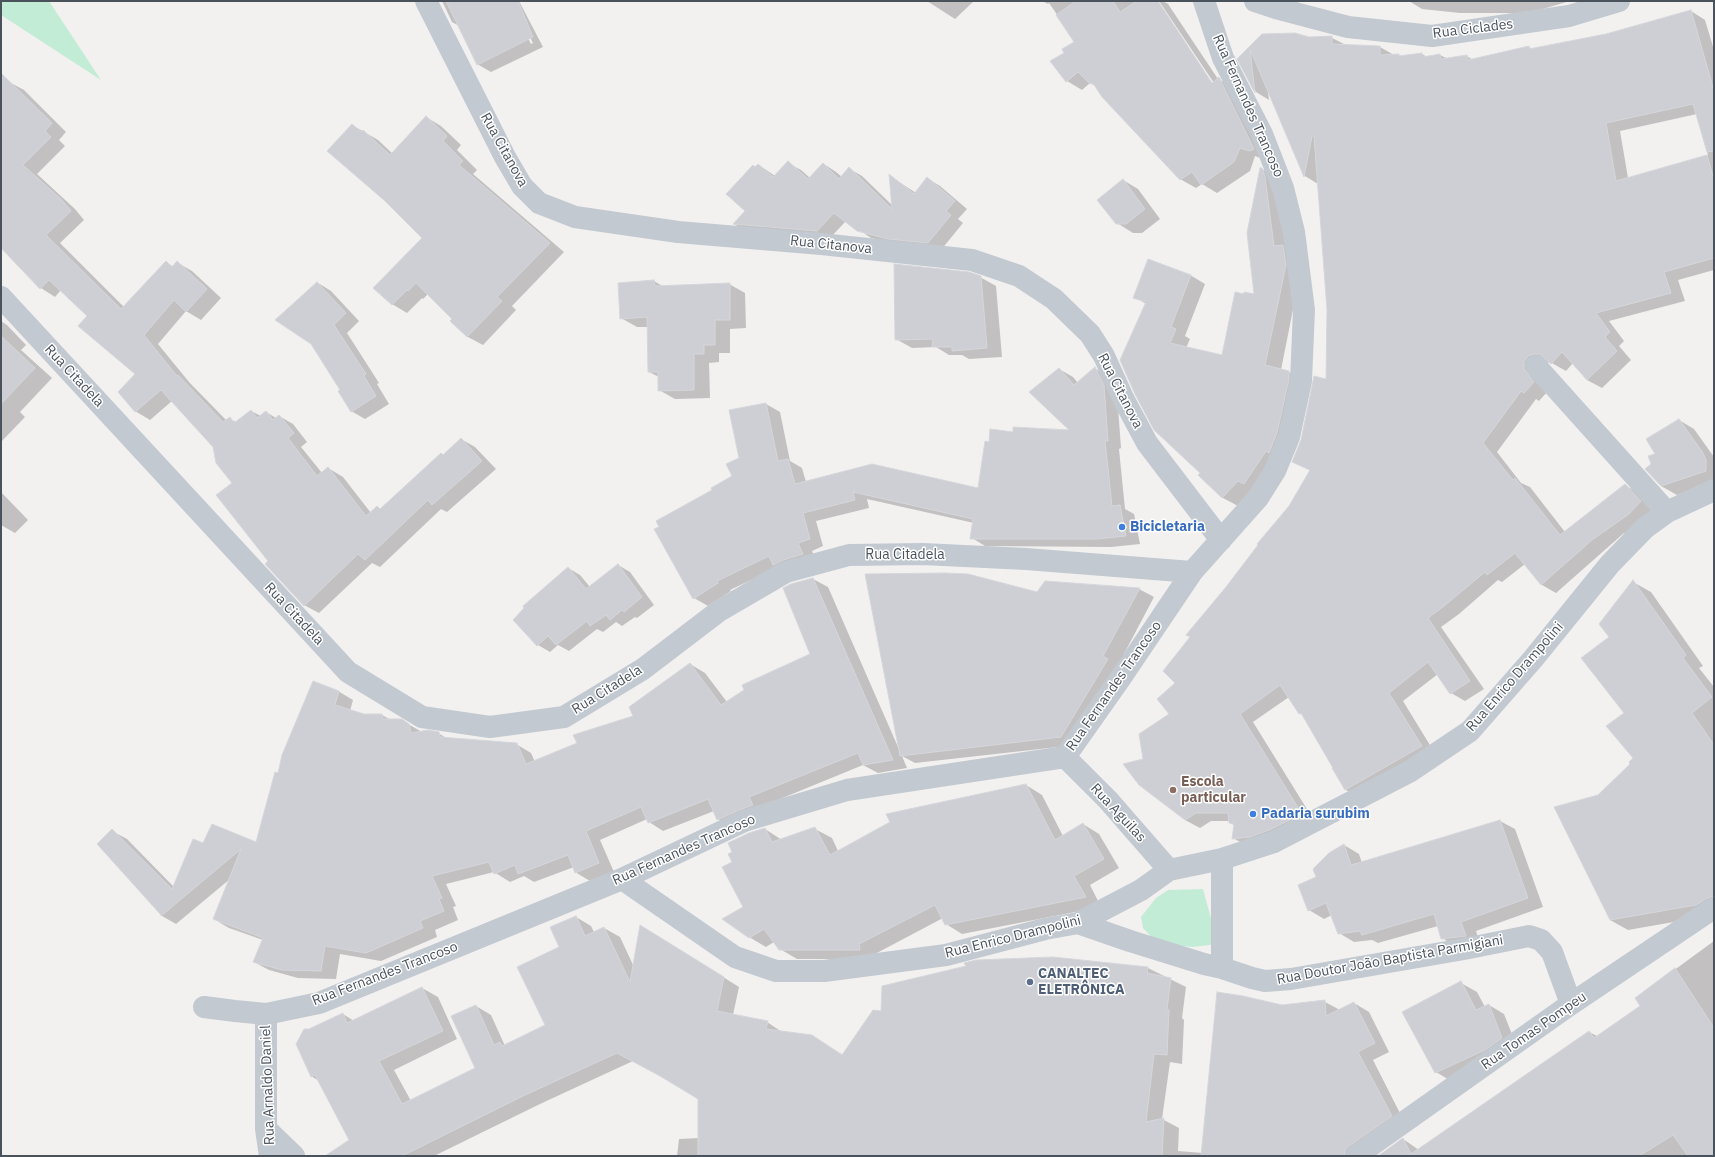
<!DOCTYPE html>
<meta charset="utf-8">
<style>
body{margin:0}
#map{position:relative;width:1715px;height:1157px;overflow:hidden;background:#f3f1f0;font-family:"IBM Plex Sans",sans-serif}
canvas{display:block}
.frame{position:absolute;inset:0;border:2px solid #4a525c;pointer-events:none}
</style>
<div id="map">
<canvas width="1715" height="1157"></canvas>
<div class="frame"></div>
</div>
<script>
const c = document.querySelector('canvas').getContext('2d');
c.lineJoin = 'round';
function fill(path, color) { c.fillStyle = color; c.fill(path, 'evenodd'); }
const poly = rows => new Path2D(rows.map(r => 'M' + r).join(''));
function stroke(path, color, width, dash) { c.strokeStyle = color; c.lineWidth = width; c.lineCap = dash ? 'butt' : 'round'; c.setLineDash(dash || []); c.stroke(path); }
function label(font, color, halo, rows, align = 'center') {
  c.font = font + ' "IBM Plex Sans",sans-serif'; c.lineWidth = 3; c.setLineDash([]); c.textBaseline = 'middle'; c.strokeStyle = halo; c.fillStyle = color; for (const [text, x, y, turn = 0] of rows) {
    c.save(); c.translate(x, y); c.rotate((+turn || 0) * Math.PI / 180); c.textAlign = isNaN(turn) ? turn : align; if (halo) c.strokeText(text, 0, 0); c.fillText(text, 0, 0); c.restore();
  }
}
fill(poly([
 [1,1,49,1,101,80,1,15],
 [1203,889,1218,944,1192,947,1157,943,1143,928,1141,917,1156,898,1168,890]
]), '#c3ecd6');
fill(poly([
 [442,1,509,1,531,44,533,43,511,1,519,1,543,47,491,72,477,64,459,26,452,22],
 [927,1,974,1,955,19],
 [1042,1,1157,1,1214,88,1216,86,1159,1,1163,1,1168,4,1218,79,1234,87,1266,160,1255,156,1250,171,1217,193,1202,184,1196,188,1180,179,1097,87,1090,83,1082,90,1067,81,1066,53,1076,42,1049,3,1048,4],
 [1409,1,1570,1,1529,13,1460,13,1422,9],
 [1691,11,1705,20,1714,50,1714,270,1678,280,1685,301,1609,321,1624,341,1619,346,1631,360,1602,388,1587,380,1573,363,1566,371,1550,362,1542,365,1548,391,1539,401,1536,399,1497,452,1521,483,1530,487,1565,532,1625,485,1640,494,1654,510,1626,534,1624,533,1556,593,1542,585,1525,564,1502,582,1498,580,1459,614,1441,627,1484,689,1465,701,1451,693,1438,674,1403,701,1436,755,1360,798,1346,790,1303,715,1299,713,1289,697,1253,722,1315,822,1247,846,1233,838,1234,825,1230,823,1230,821,1211,821,1200,828,1185,820,1144,760,1170,714,1176,683,1191,637,1227,587,1290,507,1311,471,1293,462,1327,380,1328,310,1318,184,1305,176,1268,91,1269,100,1256,92,1239,59,1263,35,1309,38,1328,36,1346,45,1380,47,1394,55,1399,55,1402,57,1422,54,1427,57,1440,55,1448,59,1467,56,1473,60,1529,47,1532,49,1606,35],
 [1697,114,1708,155,1628,178,1620,131],
 [9,82,24,90,66,132,59,140,65,146,37,174,75,209,84,220,60,243,124,307,166,262,174,267,178,263,192,271,221,298,201,320,186,311,158,344,189,382,227,421,230,419,236,422,251,411,261,416,266,412,276,418,279,416,293,424,307,442,301,447,322,473,328,468,343,477,371,513,377,507,381,510,461,439,475,447,496,469,447,512,441,509,380,567,372,563,319,613,304,605,269,561,214,446,172,401,150,420,135,411,137,374,88,316,61,290,55,297,41,288,2,248,1,249,1,86],
 [426,117,441,126,461,145,457,150,477,170,473,174,564,252,512,306,516,310,483,345,468,337,451,321,453,319,428,294,423,299,422,298,407,313,392,304,424,238,352,125,378,140,393,154],
 [788,163,801,170,810,178,824,164,836,172,842,177,850,169,862,176,892,205,890,176,916,193,927,178,940,186,967,209,958,219,963,223,941,250,902,245,871,238,846,221,830,238,746,231,734,224,746,211,756,168,759,165,775,176],
 [1262,169,1277,178,1300,274,1281,370,1289,372,1304,380,1292,442,1238,506,1223,498,1199,475,1202,473,1146,304,1135,297,1190,275,1205,284,1185,336,1190,339,1186,348,1222,357,1256,295],
 [1123,180,1138,189,1160,219,1142,233,1133,233,1117,223],
 [980,277,996,286,1002,357,969,359,962,355,949,355,936,347,912,348,896,339],
 [654,281,664,287,729,284,745,293,746,328,730,329,730,353,719,353,719,362,709,363,710,398,675,399,659,390,659,377,649,372,648,327,637,327,621,318,619,284],
 [318,283,331,291,359,321,347,333,379,383,377,384,389,404,365,419,351,411],
 [1,321,7,325,26,345,21,350,52,378,20,412,25,417,1,442],
 [1059,369,1073,377,1078,383,1096,369,1109,377,1117,394,1121,448,1119,449,1125,509,1134,514,1140,544,1111,547,985,546,972,538,974,523,867,499,869,508,816,521,823,546,812,551,817,562,778,567,730,590,731,591,708,606,694,598,713,491,733,477,766,404,780,412,790,461,802,468,806,482,979,490,990,443,1014,433,1071,431],
 [1679,420,1694,429,1714,457,1714,482,1677,495,1661,486,1656,454],
 [1,492,28,520,15,533,1,525],
 [618,565,630,572,654,605,637,618,635,617,622,626,616,622,603,632,597,629,569,651,558,645,550,652,538,645,568,568,580,575,590,587],
 [813,579,828,587,898,747,1037,593,1139,589,1154,597,1076,745,915,763,902,756,907,768,878,773,863,765,763,806,733,828,718,819,714,811,663,831,649,822,647,819,600,840,614,872,590,881,575,872,574,867,534,882,524,876,510,882,494,872,446,884,456,906,453,907,458,920,435,930,437,937,381,961,340,954,336,979,298,978,269,970,254,962,263,940,229,928,214,919,230,879,176,924,162,916,162,915,98,844,112,831,127,839,174,887,204,844,257,843,279,775,338,691,353,700,350,711,363,715,382,715,391,720,401,720,422,732,438,733,448,739,516,744,531,753,535,762,579,744,634,717,690,664,705,673,727,702,812,655,791,585],
 [1633,582,1651,592,1703,666,1699,668,1714,687,1714,915,1628,930,1610,920,1599,796,1632,764,1635,758,1610,637],
 [1026,785,1042,795,1063,836,1083,824,1099,834,1119,868,1090,885,1101,907,962,934,946,924,943,918,875,954,875,959,797,959,780,949,774,942,766,947,749,937,734,862,765,829,782,840,815,829,832,838,838,851],
 [1500,821,1515,829,1543,907,1476,931,1480,944,1457,947,1442,938,1438,926,1378,943,1372,940,1354,942,1339,933,1332,915,1324,919,1309,910,1318,877,1344,845,1359,854,1362,863],
 [576,917,591,926,594,932,604,928,620,937,634,967,656,935,739,987,733,1015,767,1022,782,1032,812,1036,843,1055,882,1012,1148,968,1186,987,1182,1018,1184,1020,1182,1064,1170,1062,1162,1119,1179,1128,1178,1151,1203,1153,1282,1006,1325,1002,1340,1010,1354,1003,1369,1012,1389,1052,1373,1060,1406,1125,1363,1156,677,1156,679,1139,699,1138,699,1098,633,1061,540,1104,434,1156,363,1156,319,1081,311,1076,309,1030,343,1014,354,1021,422,988,438,997,457,1039,394,1070,411,1101,476,1068,476,1006,491,1015,505,1046,547,1025,560,947],
 [1714,941,1714,1156,1379,1156,1403,1139,1419,1150,1589,1032,1597,1036,1641,1006,1636,998],
 [1461,983,1477,992,1485,1007,1489,1005,1504,1014,1517,1047,1451,1081,1436,1072]
]), '#0003');
const building = poly([
 [446,1,518,1,533,37,477,65,446,1],
 [1076,1,1113,1,1120,12,1137,1,1158,1,1212,83,1219,77,1254,149,1250,151,1240,148,1234,162,1201,185,1192,172,1180,180,1102,97,1093,83,1090,84,1078,72,1066,82,1050,61,1064,53,1062,49,1074,42,1056,15,1076,1],
 [1691,10,1714,91,1714,151,1707,152,1693,104,1606,123,1616,181,1707,155,1714,180,1714,258,1664,272,1671,293,1596,313,1610,332,1605,337,1617,351,1587,380,1562,352,1551,364,1540,354,1534,354,1528,356,1524,362,1524,369,1534,382,1524,393,1521,391,1483,443,1513,480,1515,478,1560,535,1625,484,1641,501,1629,514,1592,540,1541,585,1515,553,1487,575,1485,572,1444,606,1428,618,1470,681,1450,694,1428,662,1389,693,1422,746,1345,790,1332,768,1333,768,1301,713,1299,714,1280,685,1240,714,1302,814,1269,830,1250,837,1232,839,1234,824,1229,823,1228,813,1196,813,1185,820,1139,785,1123,764,1143,759,1139,734,1169,714,1157,699,1175,683,1163,671,1190,637,1186,635,1226,587,1258,545,1257,544,1289,506,1310,470,1292,462,1301,440,1314,376,1326,379,1327,310,1314,136,1312,136,1304,177,1250,49,1255,93,1237,59,1262,34,1295,33,1309,37,1332,36,1332,44,1380,46,1380,55,1399,54,1399,56,1422,53,1423,57,1440,54,1441,59,1467,55,1468,60,1529,46,1529,49,1606,34,1691,10],
 [1,73,52,123,45,131,51,137,23,165,61,199,71,211,46,235,121,309,166,261,172,267,177,261,207,289,186,312,174,300,144,335,177,376,178,375,223,422,230,417,234,423,251,410,257,418,266,411,273,420,279,415,294,433,288,438,317,476,328,467,366,516,377,506,380,509,441,453,443,455,461,438,482,461,432,505,428,500,365,560,358,554,304,606,265,564,268,561,216,495,232,483,216,463,213,447,161,390,135,412,118,392,135,374,78,326,87,316,49,280,40,289,1,248,1,73],
 [426,116,447,136,443,141,463,161,459,165,550,243,497,297,502,301,467,337,450,321,452,319,416,283,408,291,407,290,392,305,373,288,422,238,385,201,327,151,352,124,361,132,363,130,390,155,426,116],
 [788,161,808,179,823,163,839,179,849,167,892,209,889,174,914,194,927,177,955,201,946,211,951,215,928,243,888,239,857,231,834,213,817,231,733,224,745,211,726,194,753,165,755,167,758,164,773,177,788,161],
 [1260,168,1262,168,1265,177,1274,246,1283,245,1286,265,1265,365,1289,371,1289,379,1277,433,1269,453,1266,451,1244,484,1238,481,1222,498,1198,475,1200,473,1154,430,1135,394,1120,360,1146,302,1133,298,1148,259,1191,275,1171,327,1176,329,1170,343,1222,355,1235,292,1244,294,1244,292,1254,294,1247,233,1260,168],
 [1123,179,1145,209,1126,224,1116,224,1097,200,1123,179],
 [894,264,969,272,981,276,987,348,952,351,952,347,932,347,933,339,895,340,894,264],
 [654,280,655,286,730,283,730,320,715,320,715,345,704,345,704,354,694,354,694,390,658,391,658,372,648,372,647,317,620,319,618,283,654,280],
 [317,282,346,313,334,325,366,374,364,376,376,396,351,412,338,391,340,390,311,344,275,320,317,282],
 [1,336,35,368,1,404,1,336],
 [1095,367,1104,385,1108,441,1105,441,1112,506,1120,505,1126,536,1096,539,970,539,973,519,853,492,855,500,803,513,810,539,798,543,803,554,783,560,773,565,769,556,717,581,718,583,693,599,654,529,659,527,656,521,712,490,711,488,732,476,726,464,739,458,729,410,766,403,778,461,788,459,795,484,872,464,978,488,985,441,989,442,990,429,1013,432,1013,427,1069,430,1029,392,1059,368,1074,385,1095,367],
 [1679,419,1703,453,1706,460,1706,471,1661,486,1645,469,1651,464,1648,456,1655,454,1646,439,1679,419],
 [618,564,642,597,624,612,622,610,610,620,606,615,590,626,587,621,556,645,548,636,537,646,513,620,524,608,523,606,568,567,586,589,618,564],
 [944,573,968,574,1037,592,1045,581,1140,588,1103,656,1108,659,1061,737,900,756,865,574,944,573],
 [813,578,893,760,863,765,858,753,749,797,753,805,739,810,717,820,708,799,648,823,641,807,586,831,599,863,575,873,568,855,518,874,515,865,494,874,489,862,432,876,442,898,439,899,444,911,420,921,423,928,366,953,325,946,321,971,282,970,253,962,263,938,213,919,241,849,161,916,161,915,97,844,112,829,172,889,193,839,203,843,212,824,256,842,275,772,278,773,282,755,313,681,339,691,335,705,364,714,382,714,383,719,402,719,409,724,411,733,428,730,439,732,440,737,517,743,526,764,577,743,573,735,633,716,629,707,690,663,721,705,744,690,742,685,810,654,783,588,791,584,813,578],
 [1633,580,1686,655,1683,658,1712,697,1692,713,1714,745,1714,896,1707,898,1696,905,1610,920,1554,807,1598,795,1630,764,1629,762,1633,758,1606,726,1624,713,1581,658,1609,637,1599,624,1633,580],
 [1026,784,1055,840,1083,823,1104,859,1074,876,1086,897,945,925,935,905,859,944,860,950,779,950,764,929,749,938,722,919,743,907,722,867,732,862,728,854,732,852,728,843,749,833,765,828,772,842,815,827,830,855,890,822,886,814,1026,784],
 [1500,820,1528,898,1461,922,1466,936,1441,939,1434,914,1362,935,1360,931,1338,934,1326,903,1308,911,1298,885,1316,877,1313,869,1329,853,1344,844,1351,865,1500,820],
 [576,916,585,936,604,927,630,982,640,925,724,977,717,1011,768,1021,766,1029,812,1035,842,1055,873,1010,881,1011,882,986,966,966,964,963,976,960,1053,957,1148,967,1147,973,1171,978,1167,1009,1169,1010,1167,1055,1154,1054,1146,1122,1164,1118,1162,1156,698,1156,698,1099,660,1076,617,1053,525,1095,402,1156,325,1156,349,1140,315,1075,311,1077,296,1044,304,1029,309,1029,343,1013,347,1023,422,987,443,1031,379,1061,402,1104,475,1068,451,1016,476,1005,494,1045,500,1042,502,1046,545,1025,517,967,559,947,550,927,576,916],
 [1675,968,1714,1028,1714,1156,1688,1156,1673,1135,1639,1156,1378,1156,1403,1138,1411,1154,1589,1031,1594,1038,1640,1006,1635,998,1675,968],
 [1461,981,1476,1010,1489,1004,1502,1038,1485,1050,1435,1073,1402,1012,1461,981],
 [1217,992,1243,996,1282,1005,1325,1000,1326,1016,1354,1002,1375,1043,1358,1052,1392,1116,1349,1146,1345,1150,1344,1156,1201,1156,1217,992]
]);
fill(building, '#cecfd4');
stroke(building, '#d5d6db', 1);
stroke(poly([
 [426,1,505,157,522,186,539,203,575,217,678,232,821,244,972,260,1019,276,1054,299,1090,334,1104,356,1124,400,1147,443,1221,540],
 [1255,1,1276,8,1348,27,1432,36,1569,16,1619,1],
 [1,297,348,672,422,717,490,727,564,717,643,669,719,611,786,572,849,555,923,554,1026,559,1192,572],
 [1536,366,1667,512],
 [1065,757,1108,800,1169,870],
 [1222,859,1222,968],
 [622,879,735,957,776,971,824,971,946,955,1045,929,1078,923,1141,890,1169,870,1222,859,1274,842,1409,772,1470,731,1533,659,1610,564,1645,528,1667,512,1714,490],
 [1078,923,1130,941,1204,964,1222,968,1252,978,1265,981,1291,979,1464,949,1529,936,1541,940,1552,952,1571,1004],
 [204,1007,235,1011,266,1014,319,1003,622,879,744,821,847,790,1065,757,1120,679,1192,572,1258,498,1275,471,1289,437,1301,381,1304,310,1294,232,1283,188,1262,134,1223,58,1204,1],
 [266,1014,266,1129,270,1156],
 [266,1129,294,1156],
 [1356,1156,1571,1004,1714,908]
]), '#c2c9d1', 22);
for (const [x, y, r, color] of [
 [1122,527,4,"#3f7fe0"],
 [1173,790,4,"#8d6e63"],
 [1253,814,4,"#3f7fe0"],
 [1030,982,4,"#5c6f8a"]
]) { const dot = new Path2D(); dot.arc(x, y, r, 0, 2 * Math.PI); c.fillStyle = color; c.fill(dot); stroke(dot, '#fff', 1.5); }
label('14px', '#4a525c', '#fff', [
 ["Rua Ciclades",1473,29,-7],
 ["Rua Fernandes Trancoso",1248,106,66],
 ["Rua Citanova",504,150,61],
 ["Rua Citanova",831,245,6],
 ["Rua Citadela",74,376,47],
 ["Rua Citanova",1120,391,63],
 ["Rua Citadela",905,555],
 ["Rua Citadela",294,614,47],
 ["Rua Enrico Drampolini",1515,677,-49],
 ["Rua Fernandes Trancoso",1114,686,-55],
 ["Rua Citadela",607,690,-32],
 ["Rua Aguilas",1118,813,47],
 ["Rua Fernandes Trancoso",684,850,-24],
 ["Rua Enrico Drampolini",1013,937,-14],
 ["Rua Doutor João Baptista Parmigiani",1390,960,-10],
 ["Rua Fernandes Trancoso",385,974,-21],
 ["Rua Tomas Pompeu",1534,1031,-35],
 ["Rua Arnaldo Daniel",268,1085,-92]
]);
label('bold 14px', '#366cbe', '#fff', [
 ["Bicicletaria",1130,527],
 ["Padaria surubim",1261,814]
], 'left');
label('bold 14px', '#785e54', '#fff', [
 ["Escola",1181,782],
 ["particular",1181,798]
], 'left');
label('bold 14px', '#4e5e75', '#fff', [
 ["CANALTEC",1038,974],
 ["ELETRÔNICA",1038,990]
], 'left');
</script>
